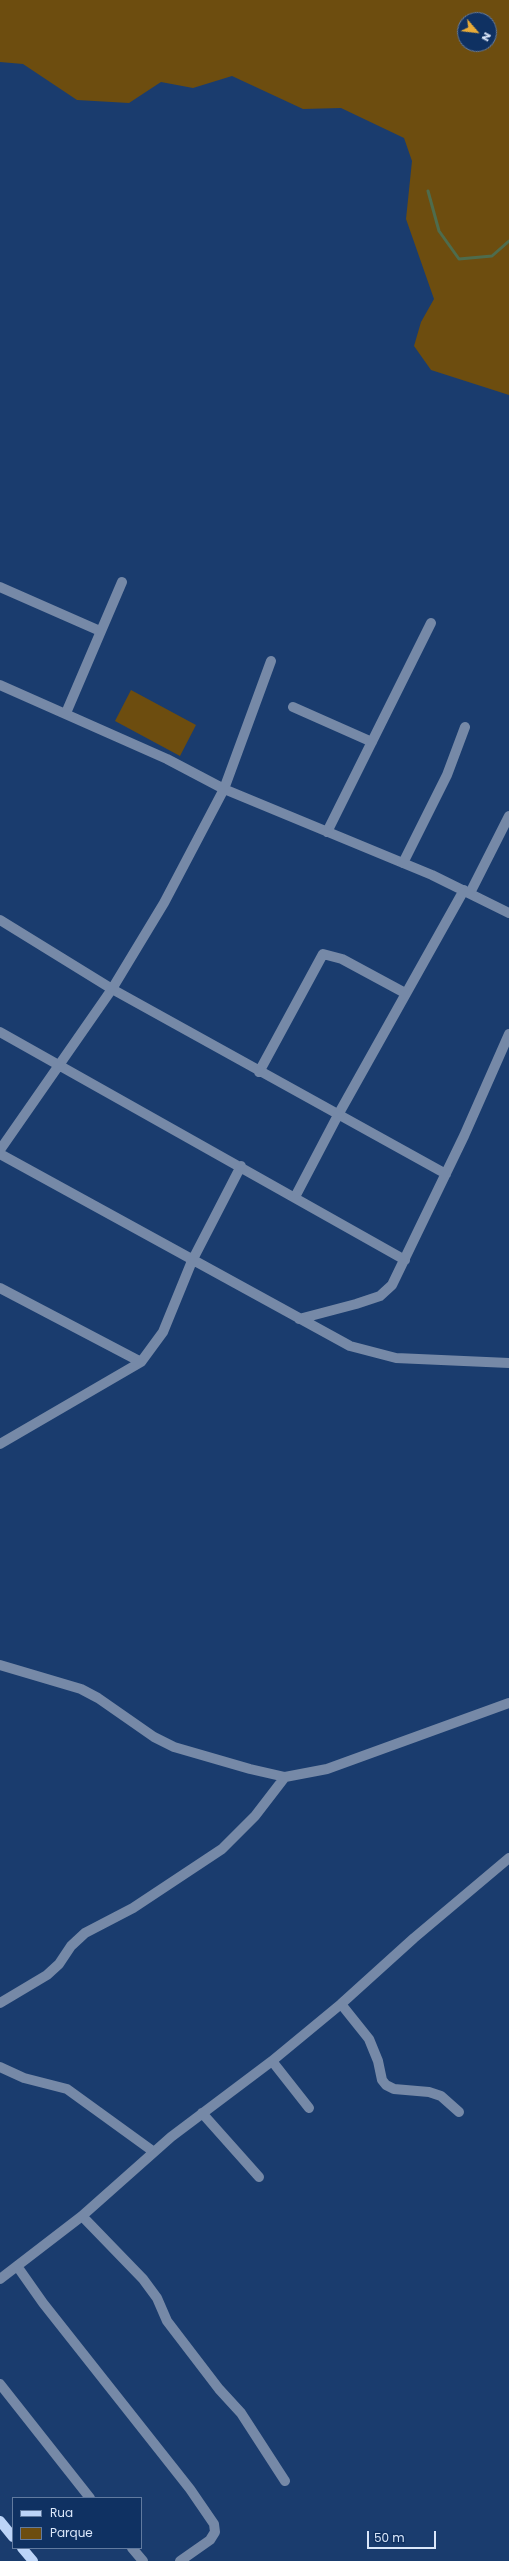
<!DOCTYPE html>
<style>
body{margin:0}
#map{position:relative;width:509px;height:2561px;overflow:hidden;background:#1a3c6e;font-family:Poppins,sans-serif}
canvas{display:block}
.legend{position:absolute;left:12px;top:2497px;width:130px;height:52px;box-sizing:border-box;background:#0f3162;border:1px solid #617a9f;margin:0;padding:5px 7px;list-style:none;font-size:12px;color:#dbe7fa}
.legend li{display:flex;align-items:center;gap:8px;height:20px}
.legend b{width:20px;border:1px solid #617a9f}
.north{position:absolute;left:457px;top:12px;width:40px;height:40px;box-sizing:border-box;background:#0f3162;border:1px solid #617a9f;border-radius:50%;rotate:118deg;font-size:11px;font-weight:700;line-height:16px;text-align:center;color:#dbe7fa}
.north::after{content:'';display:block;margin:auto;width:14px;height:18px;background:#e9ab38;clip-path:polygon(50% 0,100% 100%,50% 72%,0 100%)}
.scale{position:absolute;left:367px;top:2531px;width:69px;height:18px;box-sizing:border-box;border:2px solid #dbe7fa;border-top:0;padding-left:5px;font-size:12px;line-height:14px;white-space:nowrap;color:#dbe7fa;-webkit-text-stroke:3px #0f3162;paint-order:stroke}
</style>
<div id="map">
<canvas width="509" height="2561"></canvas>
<ul class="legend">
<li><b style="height:5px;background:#bcd4f8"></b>Rua</li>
<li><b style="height:11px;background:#6d4d0f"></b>Parque</li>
</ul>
<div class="north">N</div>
<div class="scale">50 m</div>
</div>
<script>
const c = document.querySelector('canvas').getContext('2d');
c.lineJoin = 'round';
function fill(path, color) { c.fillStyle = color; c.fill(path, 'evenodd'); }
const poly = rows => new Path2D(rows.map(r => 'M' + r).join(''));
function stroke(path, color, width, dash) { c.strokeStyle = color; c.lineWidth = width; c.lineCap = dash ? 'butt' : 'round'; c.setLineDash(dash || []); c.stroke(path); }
fill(poly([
 [0,0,509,0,509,395,431,370,414,346,421,322,434,299,406,219,412,161,404,138,341,108,303,109,232,76,193,88,161,82,129,103,77,100,23,64,0,62],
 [465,20,489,20,489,44,465,44],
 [131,690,196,725,180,756,115,721]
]), '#6d4d0f');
stroke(poly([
 [428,191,439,231,459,259,492,256,509,241]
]), '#4e6c4d', 3);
stroke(poly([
 [0,587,100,631],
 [0,685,167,759,224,789,432,875,509,913],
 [293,707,372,742],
 [66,713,122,582],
 [327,832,431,623],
 [403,863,447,775,465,727],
 [470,893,509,816],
 [0,920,112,989,446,1174],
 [0,1032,405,1260],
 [259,1072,323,954,342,959,405,993],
 [0,1150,112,989,164,903,224,789,271,661],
 [0,1154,350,1346,396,1358,509,1363],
 [295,1197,338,1115,464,890],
 [0,1288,141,1362],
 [299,1319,356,1304,380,1296,392,1285,464,1136,509,1034],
 [0,1444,141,1362,163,1332,192,1261,241,1166],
 [0,1665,81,1689,98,1698,154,1737,174,1747,250,1769,285,1777,327,1769,509,1703],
 [0,2003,47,1975,59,1964,71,1946,85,1933,133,1908,222,1849,255,1816,285,1777],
 [341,2004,369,2039,378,2061,382,2080,386,2085,394,2089,429,2092,441,2096,459,2112],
 [272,2061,309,2108],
 [0,2067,24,2078,67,2089,154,2152],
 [202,2113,259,2177],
 [82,2216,143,2279,157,2298,167,2321,219,2389,241,2413,285,2481],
 [17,2266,43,2303,190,2489,214,2524,215,2532,210,2540,180,2561],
 [0,2279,82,2216,171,2137,272,2061,341,2004,414,1938,509,1858],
 [0,2384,90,2498],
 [132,2548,143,2561]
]), '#7689a7', 10);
stroke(poly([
 [0,2521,13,2537],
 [22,2548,33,2561]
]), '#bcd4f8', 10);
</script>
